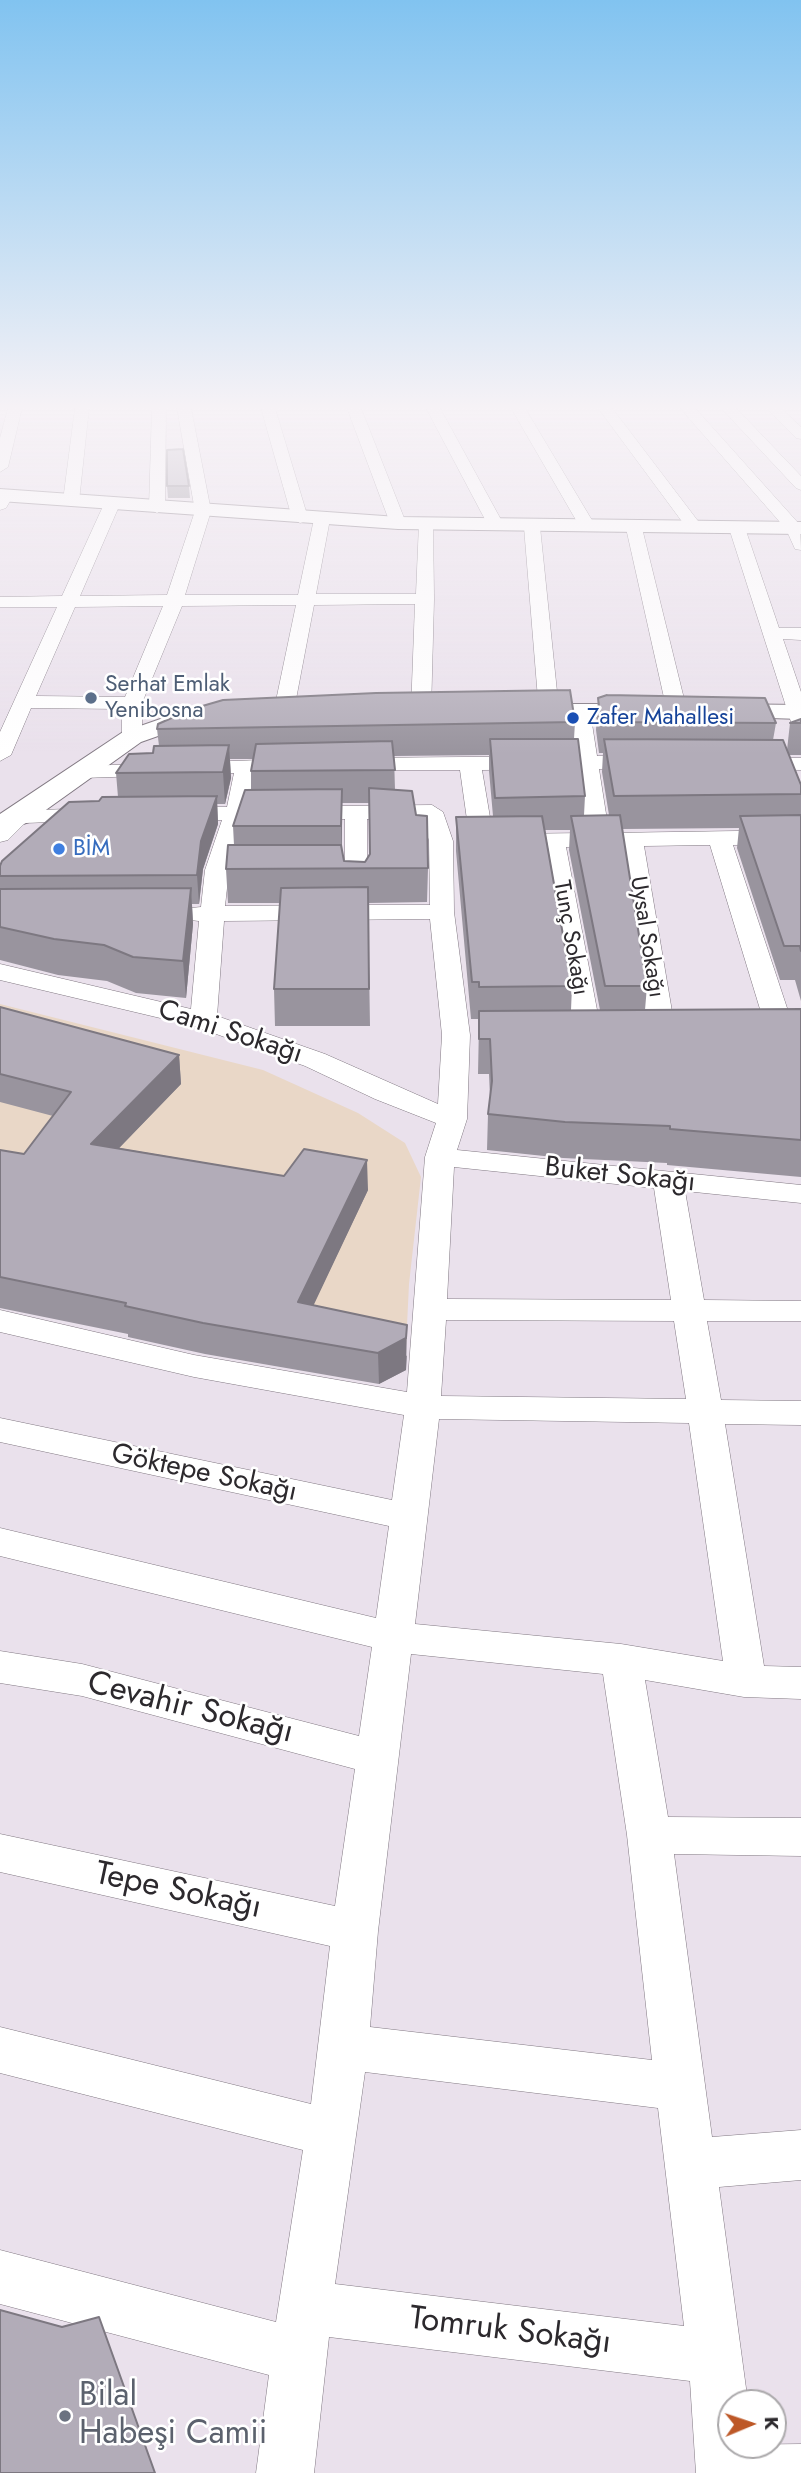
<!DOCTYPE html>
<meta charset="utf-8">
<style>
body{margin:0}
#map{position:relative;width:801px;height:2473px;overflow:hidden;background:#eae1ec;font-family:Jost,sans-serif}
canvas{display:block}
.north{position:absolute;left:717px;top:2389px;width:70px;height:70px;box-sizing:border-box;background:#fff;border:2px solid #aba9ab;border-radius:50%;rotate:88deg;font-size:19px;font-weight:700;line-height:28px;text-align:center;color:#2c292d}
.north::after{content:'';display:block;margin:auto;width:24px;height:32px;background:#bd5827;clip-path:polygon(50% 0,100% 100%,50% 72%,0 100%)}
</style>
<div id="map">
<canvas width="801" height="2473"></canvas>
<div class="north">K</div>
</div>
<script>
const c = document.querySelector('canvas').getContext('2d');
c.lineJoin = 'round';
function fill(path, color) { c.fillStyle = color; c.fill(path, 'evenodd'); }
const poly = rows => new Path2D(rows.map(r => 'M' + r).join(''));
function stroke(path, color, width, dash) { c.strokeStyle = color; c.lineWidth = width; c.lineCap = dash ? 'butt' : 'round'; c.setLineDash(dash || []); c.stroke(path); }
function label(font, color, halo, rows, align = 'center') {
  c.font = font + ' Jost,sans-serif'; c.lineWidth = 5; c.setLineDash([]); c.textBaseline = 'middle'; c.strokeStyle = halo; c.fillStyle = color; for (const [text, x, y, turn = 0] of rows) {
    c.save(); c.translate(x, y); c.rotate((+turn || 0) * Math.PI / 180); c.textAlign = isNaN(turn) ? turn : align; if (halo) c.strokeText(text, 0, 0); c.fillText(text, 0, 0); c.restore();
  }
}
fill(poly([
 [0,1004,263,1070,358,1113,405,1143,421,1177,409,1284,406,1346,0,1269]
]), '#e9d7c7');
const street = poly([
 [8,408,22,408,8,467,0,472,0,438,8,408],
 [75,408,89,408,79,501,71,506,63,501,75,408],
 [152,408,166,408,165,508,157,513,149,508,152,408],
 [177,408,191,408,211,511,185,595,298,595,314,519,322,514,330,519,316,594,416,594,419,524,427,519,433,521,434,599,431,711,428,715,414,715,411,711,415,604,314,605,293,715,283,721,273,715,296,605,182,606,142,703,142,737,139,741,125,741,122,737,122,709,31,708,11,755,0,761,0,732,57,607,0,607,0,597,62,596,104,504,112,499,120,504,80,596,167,595,195,511,177,408],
 [163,606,125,697,36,696,75,607,163,606],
 [261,408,275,408,308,518,306,521,300,523,292,518,261,408],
 [347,408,361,408,406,523,404,526,398,528,390,523,347,408],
 [426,408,440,408,505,527,503,530,491,530,489,527,426,408],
 [511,408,525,408,596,527,594,530,582,530,580,527,511,408],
 [598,408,612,408,701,525,701,531,689,531,598,408],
 [680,408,695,408,800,525,801,550,795,549,786,529,680,408],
 [721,408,736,408,801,476,801,490,796,488,721,408],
 [766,408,781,408,801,427,801,439,796,438,766,408],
 [5,491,13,496,6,508,0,510,0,493,5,491],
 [532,522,540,527,559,711,549,717,539,711,524,527,532,522],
 [634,523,642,528,687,711,677,717,667,711,626,528,634,523],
 [737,523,745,528,779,628,801,628,801,640,783,639,801,692,801,728,791,722,729,528,737,523],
 [580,705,590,711,597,756,646,756,657,762,646,768,599,769,609,833,801,830,801,844,733,845,795,1032,791,1038,781,1040,771,1038,767,1032,710,845,644,846,676,1035,672,1041,662,1043,652,1041,648,1035,621,846,566,847,602,1036,598,1042,588,1044,578,1042,574,1036,543,847,505,848,494,841,482,848,474,846,470,841,460,770,351,770,340,764,351,758,576,756,570,711,580,705],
 [578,769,586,833,505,834,494,841,482,770,578,769],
 [750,758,801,758,801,770,742,769,739,764,742,759,750,758],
 [292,759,303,765,300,770,255,773,250,807,432,805,443,812,453,841,454,912,470,1035,467,1119,457,1150,801,1185,801,1203,685,1191,704,1300,801,1301,801,1321,707,1321,721,1400,801,1401,801,1425,725,1424,764,1666,801,1667,801,1699,744,1697,645,1680,668,1817,801,1818,801,1856,674,1854,712,2137,801,2130,801,2180,719,2187,748,2403,731,2403,731,2445,801,2444,801,2473,696,2473,690,2381,329,2337,314,2473,256,2473,269,2375,0,2304,0,2250,276,2322,303,2150,0,2073,0,2027,311,2104,330,1946,0,1872,0,1834,335,1906,355,1769,82,1696,0,1683,0,1651,82,1664,359,1736,372,1647,0,1556,0,1528,376,1618,389,1526,0,1442,0,1418,392,1500,404,1415,194,1377,0,1332,0,1310,194,1355,407,1392,425,1157,436,1123,375,1099,305,1066,194,1026,0,980,0,964,191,1009,199,921,181,919,178,914,181,909,201,907,205,870,222,820,176,821,165,814,176,807,227,807,234,773,82,778,71,772,82,766,292,759],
 [345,819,345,905,225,906,229,870,245,820,345,819],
 [367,819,423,819,429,841,430,905,367,905,367,819],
 [430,919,442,1035,438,1104,325,1054,217,1016,224,921,430,919],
 [454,1167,654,1188,671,1300,447,1299,454,1167],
 [446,1320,674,1321,686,1399,441,1396,446,1320],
 [439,1419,689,1423,723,1661,621,1644,415,1624,439,1419],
 [411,1654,603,1674,627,1835,652,2060,370,2027,378,1931,411,1654],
 [365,2072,658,2108,684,2326,335,2284,365,2072],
 [97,808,105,810,108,815,105,820,25,823,8,840,0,842,0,822,11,811,97,808]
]);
const secondary = poly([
 [0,489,398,517,801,522,801,534,398,529,0,501,0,489],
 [522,704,647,704,656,706,659,711,656,716,647,718,513,716,510,711,513,706,522,704],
 [718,704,801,705,801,719,709,716,706,711,709,706,718,704],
 [207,713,216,716,220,721,216,726,175,730,141,742,29,822,0,832,0,814,123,732,172,715,207,713]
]);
stroke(street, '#817882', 1);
stroke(secondary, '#817882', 2);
fill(street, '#fff');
fill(secondary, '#fff');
fill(poly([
 [167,486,189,486,190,498,168,498],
 [598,698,776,723,773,740,787,750,790,723,801,719,801,755,789,755,801,785,801,1001,795,980,780,980,737,848,739,828,622,829,647,986,645,1010,801,1009,801,1177,667,1165,667,1163,563,1158,487,1150,488,1114,490,1097,489,1074,478,1074,479,1024,478,1019,471,1019,456,851,456,817,493,816,489,771,489,755,394,756,395,790,416,815,428,868,427,902,368,903,370,1026,275,1026,274,989,280,903,228,903,226,869,234,845,233,826,251,790,251,771,253,759,230,759,231,778,225,804,217,804,218,824,203,869,199,904,192,904,193,924,186,998,136,993,107,981,58,975,0,960,0,866,99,801,118,797,116,773,153,753,159,746,157,729,575,722,574,739,585,796,584,815,609,815,602,772,603,753,599,753,596,730],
 [342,803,369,803,370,855,365,862,344,861,342,850],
 [545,830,570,830,569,850,600,1010,571,1010,572,986],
 [0,1007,179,1055,181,1084,119,1148,368,1190,313,1305,407,1356,406,1370,379,1384,205,1354,128,1337,128,1334,0,1308,0,1150,24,1154,53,1116,0,1102]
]), '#99949e');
fill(poly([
 [229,745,231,778,225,804,223,772],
 [342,789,342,823,341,860,341,826],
 [217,796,218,824,203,869,199,904,197,875,201,841],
 [191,888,193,924,186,998,183,961],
 [179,1055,181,1084,95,1173,91,1144],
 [367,1160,368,1190,300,1334,298,1302],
 [407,1325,406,1370,379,1384,378,1353]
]), '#7d7881');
const building = poly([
 [183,449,189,486,167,486,167,450,183,449],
 [570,690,575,722,157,729,158,724,192,709,223,700,376,693,570,690],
 [607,695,765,698,776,723,601,722,598,698,607,695],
 [801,719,801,723,790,723,801,719],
 [490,739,578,739,585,796,495,798,490,739],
 [604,739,783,740,801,785,801,794,614,796,604,739],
 [392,741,395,770,251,771,256,744,392,741],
 [229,745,223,772,116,773,129,754,153,753,154,746,229,745],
 [369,788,412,791,416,815,427,816,428,868,226,869,228,845,341,845,344,861,365,862,370,854,369,788],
 [342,789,341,826,233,826,245,790,342,789],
 [217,796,201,841,197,875,0,876,0,866,2,861,69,802,99,801,102,797,217,796],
 [620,815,647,986,605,986,571,816,620,815],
 [801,815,801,951,800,946,784,946,740,816,801,815],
 [542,816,572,986,479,987,479,982,472,982,456,817,542,816],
 [368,887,369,989,274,989,281,888,368,887],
 [191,888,183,961,133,957,104,945,54,939,0,927,0,889,191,888],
 [0,1007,179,1055,91,1144,284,1176,304,1149,367,1160,298,1302,407,1325,406,1338,378,1353,203,1323,125,1306,126,1303,0,1277,0,1150,24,1154,71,1092,0,1074,0,1007],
 [801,1009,801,1140,670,1129,670,1126,565,1122,488,1114,492,1081,490,1039,479,1039,479,1011,801,1009],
 [0,2310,62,2327,99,2317,155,2473,0,2473,0,2310]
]);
fill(building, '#b2acb8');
stroke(building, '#7d7881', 2);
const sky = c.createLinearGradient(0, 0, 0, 754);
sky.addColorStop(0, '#81c3f0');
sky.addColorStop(0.54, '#f6f2f6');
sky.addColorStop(1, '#f6f2f600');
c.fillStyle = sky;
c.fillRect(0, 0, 801, 754);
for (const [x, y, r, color] of [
 [91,698,7,"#5c6f8a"],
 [573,718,7,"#1a4fb4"],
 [59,849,7,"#3f7fe0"],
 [65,2416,7,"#6b7280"]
]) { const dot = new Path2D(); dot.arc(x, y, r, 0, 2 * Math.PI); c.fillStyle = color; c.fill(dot); stroke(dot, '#fff', 2.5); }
label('23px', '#4e5e75', '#fff', [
 ["Serhat Emlak",105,685],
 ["Yenibosna",105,711]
], 'left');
label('23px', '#164399', '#fff', [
 ["Zafer Mahallesi",587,718]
], 'left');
label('23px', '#366cbe', '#fff', [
 ["BİM",73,849]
], 'left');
label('23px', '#2c292d', '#fff', [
 ["Uysal Sokağı",646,937,81],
 ["Tunç Sokağı",570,938,80]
]);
label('28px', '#2c292d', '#fff', [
 ["Cami Sokağı",230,1033,18],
 ["Buket Sokağı",620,1176,6],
 ["Göktepe Sokağı",204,1474,12]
]);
label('33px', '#2c292d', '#fff', [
 ["Cevahir Sokağı",190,1709,14],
 ["Tepe Sokağı",178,1892,12],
 ["Tomruk Sokağı",510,2332,7]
]);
label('33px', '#5b616d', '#fff', [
 ["Bilal",79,2397],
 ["Habeşi Camii",79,2435]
], 'left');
</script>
